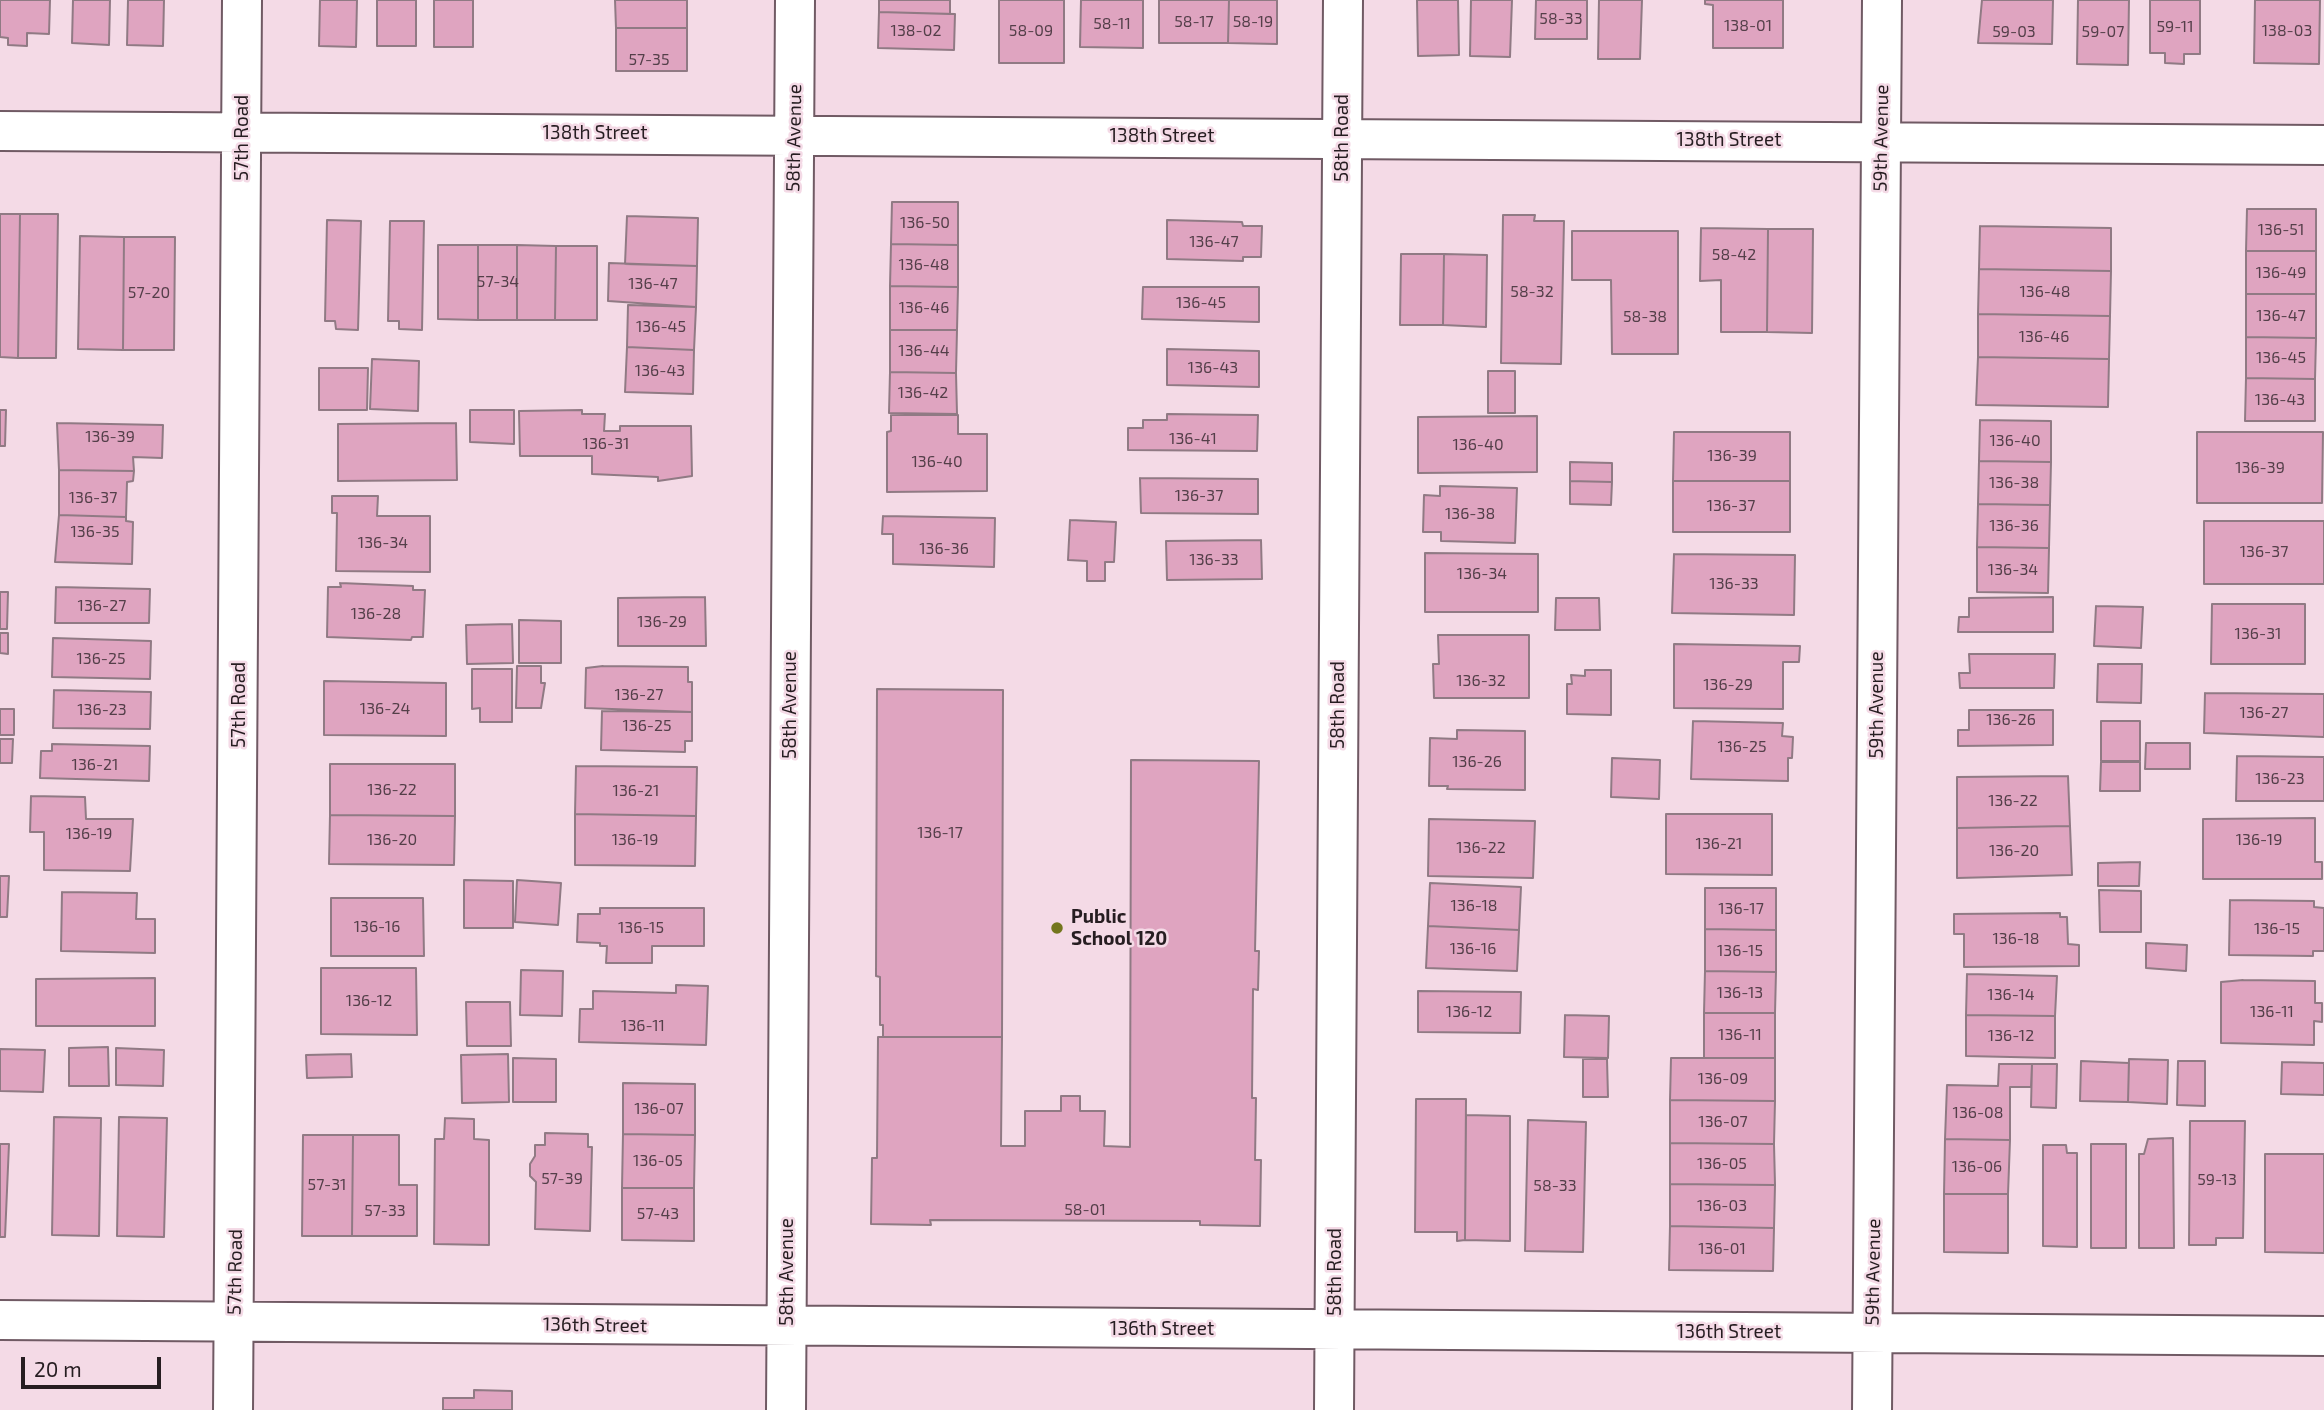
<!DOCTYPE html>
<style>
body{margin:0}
#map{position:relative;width:2324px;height:1410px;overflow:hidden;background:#f4dae6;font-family:"Exo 2",sans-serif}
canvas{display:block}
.scale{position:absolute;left:21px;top:1357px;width:140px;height:32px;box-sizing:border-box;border:4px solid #261d21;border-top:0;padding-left:9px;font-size:21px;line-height:24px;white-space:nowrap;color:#261d21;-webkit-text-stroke:5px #f4dae6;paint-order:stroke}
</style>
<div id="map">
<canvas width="2324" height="1410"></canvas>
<div class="scale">20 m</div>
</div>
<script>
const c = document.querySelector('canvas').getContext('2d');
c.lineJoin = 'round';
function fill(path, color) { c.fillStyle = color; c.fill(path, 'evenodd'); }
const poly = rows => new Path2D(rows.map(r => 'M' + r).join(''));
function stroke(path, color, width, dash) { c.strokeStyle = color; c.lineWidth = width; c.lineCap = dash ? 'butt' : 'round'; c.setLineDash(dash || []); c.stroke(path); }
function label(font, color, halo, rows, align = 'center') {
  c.font = font + ' "Exo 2",sans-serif'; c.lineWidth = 5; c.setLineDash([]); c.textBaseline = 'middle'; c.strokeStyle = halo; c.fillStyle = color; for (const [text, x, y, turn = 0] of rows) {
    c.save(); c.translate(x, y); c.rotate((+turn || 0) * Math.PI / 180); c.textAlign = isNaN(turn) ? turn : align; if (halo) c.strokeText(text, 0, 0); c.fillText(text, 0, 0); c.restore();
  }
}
const building = poly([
 [0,0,50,0,49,34,27,33,27,46,8,45,8,38,0,37,0,0],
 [73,0,110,0,109,45,72,43,73,0],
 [128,0,164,0,163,46,127,45,128,0],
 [320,0,357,0,356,47,319,46,320,0],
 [377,0,416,0,416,46,377,46,377,0],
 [434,0,473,0,473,47,434,47,434,0],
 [615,0,687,0,687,28,616,28,615,0],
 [879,0,950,0,950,14,879,12,879,0],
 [999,0,1064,0,1064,63,999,63,999,0],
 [1081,0,1143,0,1143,48,1080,47,1081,0],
 [1159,0,1229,0,1228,43,1159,43,1159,0],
 [1229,0,1277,0,1277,44,1228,43,1229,0],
 [1417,0,1458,0,1459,55,1418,56,1417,0],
 [1471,0,1512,0,1510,57,1470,56,1471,0],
 [1536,0,1587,0,1587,39,1535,39,1536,0],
 [1599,0,1642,0,1640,59,1598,59,1599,0],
 [1705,0,1783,0,1783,48,1713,48,1713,5,1705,4,1705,0],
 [1982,0,2053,0,2052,44,1978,43,1982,0],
 [2078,0,2129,0,2128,65,2077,64,2078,0],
 [2150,0,2200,0,2200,54,2184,54,2184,64,2165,63,2165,53,2150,53,2150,0],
 [2255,0,2320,0,2319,64,2254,63,2255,0],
 [879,12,955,14,954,50,878,48,879,12],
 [616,28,687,28,687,71,616,71,616,28],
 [892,202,958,202,958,245,891,244,892,202],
 [2247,209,2316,209,2316,251,2246,251,2247,209],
 [0,214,20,214,18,358,0,357,0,214],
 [20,214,58,214,56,358,18,358,20,214],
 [1503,215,1535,215,1534,221,1564,221,1561,364,1501,363,1503,215],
 [627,216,698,218,697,266,625,264,627,216],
 [327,220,361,221,358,330,336,329,335,321,325,321,327,220],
 [1167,220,1242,222,1243,226,1262,226,1261,257,1243,257,1243,261,1167,259,1167,220],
 [390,221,424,221,422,330,399,329,399,321,388,321,390,221],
 [1980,226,2111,228,2111,271,1979,269,1980,226],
 [1701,228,1768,229,1767,332,1721,332,1721,280,1700,281,1701,228],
 [1768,229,1813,229,1812,333,1767,332,1768,229],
 [1572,231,1678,231,1678,354,1612,354,1611,280,1572,280,1572,231],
 [80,236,124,237,123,350,78,349,80,236],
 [124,237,175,237,174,350,123,350,124,237],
 [891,244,958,245,958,287,890,286,891,244],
 [438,245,478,245,478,320,438,319,438,245],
 [478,245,517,245,517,320,478,320,478,245],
 [517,245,556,246,555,320,517,320,517,245],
 [556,246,597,246,597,320,555,320,556,246],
 [2246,251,2316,251,2316,294,2246,294,2246,251],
 [1401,254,1444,254,1443,325,1400,325,1401,254],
 [1444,254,1487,255,1486,327,1443,325,1444,254],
 [609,263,697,266,696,307,608,301,609,263],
 [1979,269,2111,271,2110,316,1978,314,1979,269],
 [890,286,958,287,957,330,890,330,890,286],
 [1143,287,1259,287,1259,322,1142,319,1143,287],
 [2246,294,2316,294,2316,338,2246,337,2246,294],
 [628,305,696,307,694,350,627,347,628,305],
 [1978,314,2110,316,2109,359,1978,357,1978,314],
 [890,330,957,330,956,373,890,372,890,330],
 [2246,337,2316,338,2315,379,2246,378,2246,337],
 [627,347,694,350,693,394,625,392,627,347],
 [1167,349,1259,351,1259,387,1167,385,1167,349],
 [1978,357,2109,359,2108,407,1976,405,1978,357],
 [372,359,419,361,418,411,370,409,372,359],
 [319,368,368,368,367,410,319,410,319,368],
 [1488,371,1515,371,1515,413,1488,413,1488,371],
 [890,372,956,373,957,414,889,413,890,372],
 [2246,378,2315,379,2315,421,2245,421,2246,378],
 [0,410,6,410,5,446,0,446,0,410],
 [470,410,514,410,514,444,470,442,470,410],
 [582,410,582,414,605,414,604,431,620,431,620,426,691,426,692,476,658,481,658,477,592,474,592,456,520,456,519,411,582,410],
 [1167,414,1258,415,1257,451,1128,450,1128,428,1143,428,1143,420,1167,420,1167,414],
 [891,415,958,415,958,434,987,434,987,491,887,492,887,432,891,431,891,415],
 [1537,416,1537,472,1418,473,1418,417,1537,416],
 [1980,420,2051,421,2051,462,1979,461,1980,420],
 [57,423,163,425,162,458,133,457,134,471,59,470,57,423],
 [456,423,457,480,338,481,338,424,456,423],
 [1674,432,1790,432,1790,481,1673,481,1674,432],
 [2197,432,2323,432,2322,503,2197,503,2197,432],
 [1979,461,2051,462,2050,505,1978,504,1979,461],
 [1570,462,1612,463,1612,482,1570,481,1570,462],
 [59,470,134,471,133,481,127,482,126,517,59,515,59,470],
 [1140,478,1258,479,1258,514,1141,513,1140,478],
 [1570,481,1612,482,1611,505,1570,504,1570,481],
 [1673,481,1790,481,1790,532,1673,532,1673,481],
 [1440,486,1517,488,1515,543,1441,541,1441,532,1423,532,1424,495,1440,496,1440,486],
 [332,496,378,496,377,516,430,516,430,572,336,571,337,513,332,513,332,496],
 [1978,504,2050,505,2049,548,1977,547,1978,504],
 [59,515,126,517,126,521,133,522,132,564,55,562,59,515],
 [883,516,995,518,994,567,893,564,893,534,882,534,883,516],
 [1070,520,1116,522,1114,562,1105,562,1105,581,1087,581,1087,561,1068,560,1070,520],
 [2204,521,2324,521,2324,584,2204,584,2204,521],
 [1261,540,1262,579,1167,580,1166,541,1261,540],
 [1977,547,2049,548,2048,593,1977,592,1977,547],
 [1425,553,1538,554,1538,612,1425,612,1425,553],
 [1674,554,1795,555,1794,615,1672,613,1674,554],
 [340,583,413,586,413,590,425,590,423,637,412,637,411,640,327,637,328,587,341,587,340,583],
 [56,587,150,589,149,623,55,623,56,587],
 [0,592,8,592,7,629,0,629,0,592],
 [705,597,706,646,618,646,618,598,705,597],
 [2053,597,2053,632,1958,632,1959,617,1969,617,1969,598,2053,597],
 [1556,598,1599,598,1600,630,1555,630,1556,598],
 [2212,604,2305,604,2305,664,2211,664,2212,604],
 [2096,606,2143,607,2141,648,2094,646,2096,606],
 [519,620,561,621,561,663,519,663,519,620],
 [512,624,513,663,467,664,466,625,512,624],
 [0,633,8,633,8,654,0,653,0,633],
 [1438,635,1529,635,1529,698,1434,698,1433,664,1439,664,1438,635],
 [53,638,151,641,150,679,52,677,53,638],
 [1674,644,1800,646,1799,662,1783,662,1783,709,1674,708,1674,644],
 [1969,654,2055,654,2054,688,1960,688,1959,673,1970,673,1969,654],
 [2098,664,2142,664,2141,703,2097,702,2098,664],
 [517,666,541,666,541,683,545,683,541,708,516,708,517,666],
 [603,666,688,667,688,682,692,682,692,712,585,708,586,668,603,666],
 [472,669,512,669,512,722,480,722,480,708,472,709,472,669],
 [1585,670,1611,670,1611,715,1567,714,1567,684,1572,684,1571,675,1585,676,1585,670],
 [324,681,446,683,446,736,324,735,324,681],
 [877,689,1003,690,1002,1037,883,1037,883,1025,880,1025,880,977,876,976,877,689],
 [54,690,151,692,150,729,53,728,54,690],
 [2205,693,2324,694,2324,737,2204,733,2205,693],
 [0,709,14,709,14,735,0,735,0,709],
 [1969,710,2053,710,2053,745,1958,746,1958,730,1969,730,1969,710],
 [602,711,692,712,692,741,685,741,685,752,601,750,602,711],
 [1693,721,1783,723,1782,736,1793,737,1792,758,1788,758,1788,781,1691,779,1693,721],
 [2101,721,2140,721,2140,761,2101,761,2101,721],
 [1457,730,1525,731,1525,790,1447,789,1448,786,1429,786,1430,738,1457,739,1457,730],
 [0,739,13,739,12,763,0,763,0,739],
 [2146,743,2190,743,2190,769,2145,769,2146,743],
 [52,744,150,746,149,781,40,778,41,751,52,751,52,744],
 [2237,756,2324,757,2324,801,2236,801,2237,756],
 [1612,758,1660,760,1659,799,1611,797,1612,758],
 [1131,760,1259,761,1255,951,1259,951,1258,990,1253,989,1252,1098,1256,1098,1255,1160,1261,1160,1260,1226,1200,1225,1200,1221,930,1220,931,1225,871,1224,872,1158,877,1158,878,1037,1002,1037,1001,1146,1025,1146,1025,1111,1061,1111,1061,1096,1080,1096,1080,1111,1105,1111,1104,1146,1130,1147,1131,760],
 [2101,762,2140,762,2140,791,2100,791,2101,762],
 [330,764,455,764,455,816,330,815,330,764],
 [576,766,697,767,696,816,575,814,576,766],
 [2068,776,2070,826,1957,828,1957,777,2068,776],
 [31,796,85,797,86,819,133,819,130,871,44,870,44,832,30,832,31,796],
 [575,814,696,816,695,866,575,865,575,814],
 [1666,814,1772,814,1772,875,1666,874,1666,814],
 [330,815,455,816,454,865,329,864,330,815],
 [2315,818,2315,862,2322,862,2322,879,2203,879,2203,819,2315,818],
 [1429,819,1535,821,1533,878,1428,876,1429,819],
 [2070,826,2072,875,1957,878,1957,828,2070,826],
 [2140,862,2139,886,2098,886,2098,863,2140,862],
 [0,876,9,876,7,917,0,917,0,876],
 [464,880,513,881,513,928,464,928,464,880],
 [517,880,561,883,558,925,515,922,517,880],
 [1430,883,1521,887,1519,930,1428,926,1430,883],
 [1705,888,1776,888,1776,930,1705,929,1705,888],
 [2099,890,2141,891,2141,932,2100,932,2099,890],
 [62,892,137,893,136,919,155,919,155,953,61,951,62,892],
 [331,898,423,898,424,956,331,956,331,898],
 [2230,900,2314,901,2314,907,2324,908,2324,951,2313,951,2313,956,2229,955,2230,900],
 [600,908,704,908,704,946,652,946,652,963,606,963,607,946,600,946,600,943,577,942,578,914,600,914,600,908],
 [2060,913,2060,917,2067,917,2068,944,2079,945,2079,966,1964,967,1964,934,1954,934,1954,914,2060,913],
 [1428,926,1519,930,1517,971,1426,968,1428,926],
 [1705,929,1776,930,1776,972,1705,971,1705,929],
 [2146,943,2187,945,2186,971,2146,968,2146,943],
 [321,968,416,968,417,1035,321,1034,321,968],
 [521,970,563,971,562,1016,520,1015,521,970],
 [1705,971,1776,972,1775,1013,1704,1013,1705,971],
 [1967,974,2057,976,2055,1016,1966,1015,1967,974],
 [155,978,155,1026,36,1026,36,979,155,978],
 [2243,980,2315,981,2315,1003,2322,1003,2322,1022,2314,1021,2314,1045,2221,1043,2221,982,2243,980],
 [676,985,708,986,706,1045,579,1042,580,1009,593,1009,593,991,676,993,676,985],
 [1418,991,1521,992,1520,1033,1418,1032,1418,991],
 [466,1002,510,1002,511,1046,467,1046,466,1002],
 [1704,1013,1775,1013,1775,1058,1704,1058,1704,1013],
 [1565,1015,1609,1016,1608,1058,1564,1057,1565,1015],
 [1966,1015,2055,1016,2055,1058,1966,1056,1966,1015],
 [108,1047,109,1086,69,1086,69,1048,108,1047],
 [116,1048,164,1050,163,1086,116,1085,116,1048],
 [0,1049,45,1050,43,1092,0,1091,0,1049],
 [351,1054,352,1077,307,1078,306,1055,351,1054],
 [508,1054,509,1102,462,1103,461,1055,508,1054],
 [513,1058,556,1059,556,1102,513,1102,513,1058],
 [1671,1058,1775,1058,1775,1101,1670,1100,1671,1058],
 [1583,1059,1607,1059,1608,1097,1583,1097,1583,1059],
 [2129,1059,2168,1060,2167,1104,2128,1102,2129,1059],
 [2081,1061,2129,1063,2128,1102,2080,1101,2081,1061],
 [2178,1061,2205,1061,2205,1106,2177,1105,2178,1061],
 [2282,1062,2324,1063,2324,1095,2281,1094,2282,1062],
 [1999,1064,2032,1064,2031,1087,2010,1087,2010,1140,1945,1139,1947,1085,1998,1086,1999,1064],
 [2032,1064,2057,1064,2056,1108,2031,1107,2032,1064],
 [623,1083,695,1084,695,1135,623,1134,623,1083],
 [1416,1099,1466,1099,1465,1240,1457,1241,1457,1232,1415,1232,1416,1099],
 [1670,1100,1775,1101,1774,1144,1670,1143,1670,1100],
 [1466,1115,1510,1116,1510,1241,1465,1240,1466,1115],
 [54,1117,101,1118,99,1236,52,1235,54,1117],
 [119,1117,167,1118,164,1237,117,1236,119,1117],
 [445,1118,474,1119,474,1139,489,1140,489,1245,434,1244,435,1139,444,1139,445,1118],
 [1528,1120,1586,1122,1583,1252,1525,1251,1528,1120],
 [2190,1121,2245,1121,2243,1238,2216,1238,2216,1245,2189,1245,2190,1121],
 [545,1133,588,1134,588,1147,592,1147,590,1231,535,1229,536,1182,530,1176,530,1164,535,1156,535,1145,545,1145,545,1133],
 [623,1134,695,1135,694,1188,622,1188,623,1134],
 [303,1135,353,1135,352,1236,302,1236,303,1135],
 [353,1135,399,1135,399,1185,417,1185,417,1236,352,1236,353,1135],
 [2173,1138,2174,1248,2139,1248,2139,1154,2144,1154,2148,1139,2173,1138],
 [1945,1139,2010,1140,2008,1194,1944,1194,1945,1139],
 [1670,1143,1774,1144,1775,1185,1670,1184,1670,1143],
 [0,1144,9,1144,5,1237,0,1237,0,1144],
 [2091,1144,2126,1144,2126,1248,2091,1248,2091,1144],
 [2043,1145,2066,1145,2067,1153,2077,1153,2077,1247,2043,1246,2043,1145],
 [2265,1154,2324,1154,2324,1253,2265,1252,2265,1154],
 [1670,1184,1775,1185,1774,1228,1670,1226,1670,1184],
 [622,1188,694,1188,694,1241,622,1240,622,1188],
 [1944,1194,2008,1194,2008,1253,1944,1252,1944,1194],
 [1670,1226,1774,1228,1773,1271,1669,1270,1670,1226],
 [474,1390,512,1391,512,1410,443,1410,443,1398,474,1398,474,1390]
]);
fill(building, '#dfa4c0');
stroke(building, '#907a84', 2);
const minor = poly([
 [0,131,2324,145],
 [0,1320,2324,1336],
 [233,1410,242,0],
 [786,1410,795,0],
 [1334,1410,1343,0],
 [1872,1410,1882,0]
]);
stroke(minor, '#705a64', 42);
stroke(minor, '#fff', 38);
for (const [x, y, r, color] of [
 [1057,928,7,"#73761d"]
]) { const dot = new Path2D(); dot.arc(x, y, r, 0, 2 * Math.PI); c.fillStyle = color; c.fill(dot); stroke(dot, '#f4dae6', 2.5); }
label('16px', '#543f49', null, [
 ["58-33",1561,19],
 ["58-17",1194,22],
 ["58-19",1253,22],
 ["58-11",1112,24],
 ["138-01",1748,26],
 ["59-11",2175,27],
 ["138-02",916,31],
 ["58-09",1031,31],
 ["138-03",2287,31],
 ["59-03",2014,32],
 ["59-07",2103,32],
 ["57-35",649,60],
 ["136-50",925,223],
 ["136-51",2281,230],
 ["136-47",1214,242],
 ["58-42",1734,255],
 ["136-48",924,265],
 ["136-49",2281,273],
 ["57-34",498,282],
 ["136-47",653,284],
 ["58-32",1532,292],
 ["136-48",2045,292],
 ["57-20",149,293],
 ["136-45",1201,303],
 ["136-46",924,308],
 ["136-47",2281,316],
 ["58-38",1645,317],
 ["136-45",661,327],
 ["136-46",2044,337],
 ["136-44",924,351],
 ["136-45",2281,358],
 ["136-43",1213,368],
 ["136-43",660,371],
 ["136-42",923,393],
 ["136-43",2280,400],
 ["136-39",110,437],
 ["136-41",1193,439],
 ["136-40",2015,441],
 ["136-31",606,444],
 ["136-40",1478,445],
 ["136-39",1732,456],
 ["136-40",937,462],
 ["136-39",2260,468],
 ["136-38",2014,483],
 ["136-37",1199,496],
 ["136-37",93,498],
 ["136-37",1731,506],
 ["136-38",1470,514],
 ["136-36",2014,526],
 ["136-35",95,532],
 ["136-34",383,543],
 ["136-36",944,549],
 ["136-37",2264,552],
 ["136-33",1214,560],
 ["136-34",2013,570],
 ["136-34",1482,574],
 ["136-33",1734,584],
 ["136-27",102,606],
 ["136-28",376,614],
 ["136-29",662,622],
 ["136-31",2258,634],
 ["136-25",101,659],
 ["136-32",1481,681],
 ["136-29",1728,685],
 ["136-27",639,695],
 ["136-24",385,709],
 ["136-23",102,710],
 ["136-27",2264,713],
 ["136-26",2011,720],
 ["136-25",647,726],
 ["136-25",1742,747],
 ["136-26",1477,762],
 ["136-21",95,765],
 ["136-23",2280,779],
 ["136-22",392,790],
 ["136-21",636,791],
 ["136-22",2013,801],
 ["136-17",940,833],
 ["136-19",89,834],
 ["136-20",392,840],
 ["136-19",635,840],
 ["136-19",2259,840],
 ["136-21",1719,844],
 ["136-22",1481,848],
 ["136-20",2014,851],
 ["136-18",1474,906],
 ["136-17",1741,909],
 ["136-16",377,927],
 ["136-15",641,928],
 ["136-15",2277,929],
 ["136-18",2016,939],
 ["136-16",1473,949],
 ["136-15",1740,951],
 ["136-13",1740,993],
 ["136-14",2011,995],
 ["136-12",369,1001],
 ["136-12",1469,1012],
 ["136-11",2272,1012],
 ["136-11",643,1026],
 ["136-11",1740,1035],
 ["136-12",2011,1036],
 ["136-09",1723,1079],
 ["136-07",659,1109],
 ["136-08",1978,1113],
 ["136-07",1723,1122],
 ["136-05",658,1161],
 ["136-05",1722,1164],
 ["136-06",1977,1167],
 ["57-39",562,1179],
 ["59-13",2217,1180],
 ["57-31",327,1185],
 ["58-33",1555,1186],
 ["136-03",1722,1206],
 ["58-01",1085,1210],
 ["57-33",385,1211],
 ["57-43",658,1214],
 ["136-01",1722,1249]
]);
label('19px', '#261d21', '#f4dae6', [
 ["138th Street",595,133],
 ["138th Street",1162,136],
 ["57th Road",242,138,-90],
 ["58th Avenue",794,138,-89],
 ["58th Road",1342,138,-90],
 ["59th Avenue",1881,138,-89],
 ["138th Street",1729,140],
 ["57th Road",239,705,-90],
 ["58th Avenue",790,705,-90],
 ["58th Road",1338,705,-90],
 ["59th Avenue",1877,705,-90],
 ["57th Road",235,1272,-89],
 ["58th Avenue",787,1272,-90],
 ["58th Road",1335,1272,-90],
 ["59th Avenue",1873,1272,-89],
 ["136th Street",595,1325,1],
 ["136th Street",1162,1329],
 ["136th Street",1729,1332]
]);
label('bold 19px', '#261d21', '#f4dae6', [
 ["Public",1071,917],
 ["School 120",1071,939]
], 'left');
</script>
